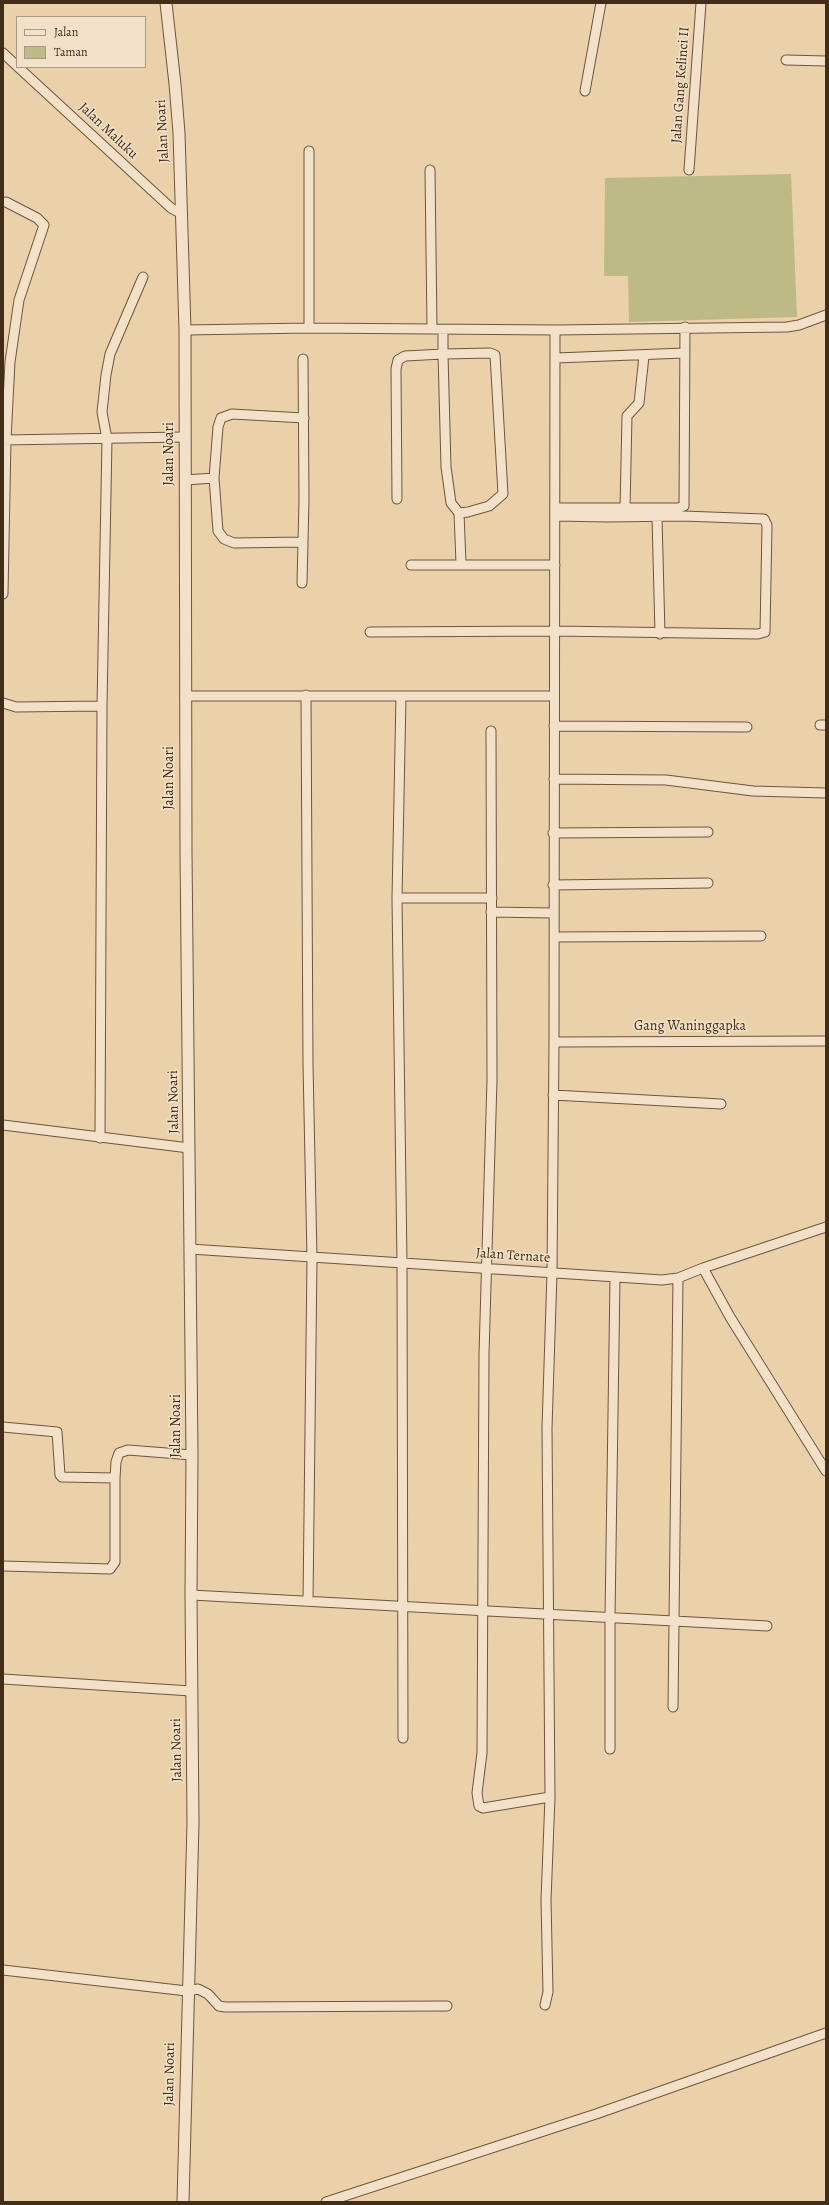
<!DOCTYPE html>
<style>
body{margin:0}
#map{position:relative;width:829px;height:2205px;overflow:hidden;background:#ebd1aa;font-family:Alegreya,serif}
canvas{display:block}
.frame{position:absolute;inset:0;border:4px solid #412d18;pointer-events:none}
.legend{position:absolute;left:16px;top:16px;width:130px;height:52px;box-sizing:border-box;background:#f2e1c8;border:1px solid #ab9982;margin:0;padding:5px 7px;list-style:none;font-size:12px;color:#412d18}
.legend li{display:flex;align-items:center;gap:8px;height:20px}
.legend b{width:20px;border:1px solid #ab9982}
</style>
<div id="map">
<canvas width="829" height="2205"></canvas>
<div class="frame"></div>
<ul class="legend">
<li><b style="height:5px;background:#f2e1c8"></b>Jalan</li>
<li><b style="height:11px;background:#bdba85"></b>Taman</li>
</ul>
</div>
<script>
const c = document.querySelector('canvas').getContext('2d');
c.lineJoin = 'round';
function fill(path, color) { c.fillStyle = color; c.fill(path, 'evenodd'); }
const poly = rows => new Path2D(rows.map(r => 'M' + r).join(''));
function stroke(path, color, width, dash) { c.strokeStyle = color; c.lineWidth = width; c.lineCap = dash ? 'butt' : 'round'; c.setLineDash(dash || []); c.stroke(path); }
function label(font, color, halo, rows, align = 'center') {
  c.font = font + ' Alegreya,serif'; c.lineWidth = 3; c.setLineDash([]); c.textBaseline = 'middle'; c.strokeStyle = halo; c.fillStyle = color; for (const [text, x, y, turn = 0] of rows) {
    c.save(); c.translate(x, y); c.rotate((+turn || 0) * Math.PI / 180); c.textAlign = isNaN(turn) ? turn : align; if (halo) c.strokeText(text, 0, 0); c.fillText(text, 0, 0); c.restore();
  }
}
fill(poly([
 [791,174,797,317,629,322,628,276,604,276,605,178]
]), '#bdba85');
const minor = poly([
 [3,53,17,66],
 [786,60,826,61],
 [18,67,171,208,182,214],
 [585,91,601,3],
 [309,151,309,328],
 [430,170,432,329],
 [689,170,701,3],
 [185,330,309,328,555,330,787,327,799,325,826,315],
 [556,358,684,353],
 [3,440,185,437],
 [185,480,214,478],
 [397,499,396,369,398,360,405,356,443,354,490,353,495,355,503,494,489,506,468,512,459,513,451,503,446,467,443,354,443,330],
 [556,508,678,508,684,506,685,327],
 [625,509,627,416,639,403,644,356],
 [459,513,461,563],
 [657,517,660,634],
 [302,542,234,543,224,539,218,531,214,478,218,427,221,418,232,414,304,418],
 [411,565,555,565],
 [302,583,304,500,303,359],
 [3,594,6,440,10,362,19,300,44,225,37,218,6,202],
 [370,632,555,631,758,634,765,632,767,525,764,519,683,516,607,517,556,516],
 [306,695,308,1064,312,1258,308,1601],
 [185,696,554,696],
 [401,696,397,898,402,1263,403,1738],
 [3,703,16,707,102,706],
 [820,725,826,725],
 [554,726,747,727],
 [491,731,492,1080,484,1354,482,1753,477,1793,479,1806,483,1808,550,1797],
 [554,779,666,780,753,791,826,793],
 [553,833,708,832],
 [553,885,708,883],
 [397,898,492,898],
 [491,912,553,913],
 [554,937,761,936],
 [554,1042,826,1041],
 [553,1095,721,1104],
 [3,1125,189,1148],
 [100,1138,102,706,107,439,102,412,106,375,110,354,143,277],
 [190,1249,662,1280,678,1278,703,1268,826,1227],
 [703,1268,730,1317,826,1471],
 [3,1427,57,1432,60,1475,62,1477,115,1478],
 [3,1566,110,1569,115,1562,115,1478,116,1462,119,1453,128,1450,192,1455],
 [191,1595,767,1626],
 [3,1679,191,1691],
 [673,1707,678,1278],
 [610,1749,610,1617,615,1278],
 [3,1970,187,1991,198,1989,208,1994,219,2006,225,2007,447,2006],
 [545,2005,548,1992,546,1900,550,1797,547,1428,552,1273,554,1042,555,330],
 [326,2202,596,2114,826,2033]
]);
const tertiary = poly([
 [166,3,175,84,179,133,185,330,186,852,192,1455,191,1595,193,1823,183,2202]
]);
stroke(minor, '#6c563c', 11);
stroke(tertiary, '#6c563c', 13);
stroke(minor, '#f2e1c8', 9);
stroke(tertiary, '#f2e1c8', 11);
label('14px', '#412d18', '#f2e1c8', [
 ["Jalan Gang Kelinci II",681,85,-86],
 ["Jalan Maluku",108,131,43],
 ["Jalan Noari",163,131,-93],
 ["Jalan Noari",170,454,-90],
 ["Jalan Noari",170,778,-90],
 ["Gang Waninggapka",690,1027],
 ["Jalan Noari",174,1102,-91],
 ["Jalan Ternate",513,1256,4],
 ["Jalan Noari",177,1426,-90],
 ["Jalan Noari",177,1750,-91],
 ["Jalan Noari",170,2074,-89]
]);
</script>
